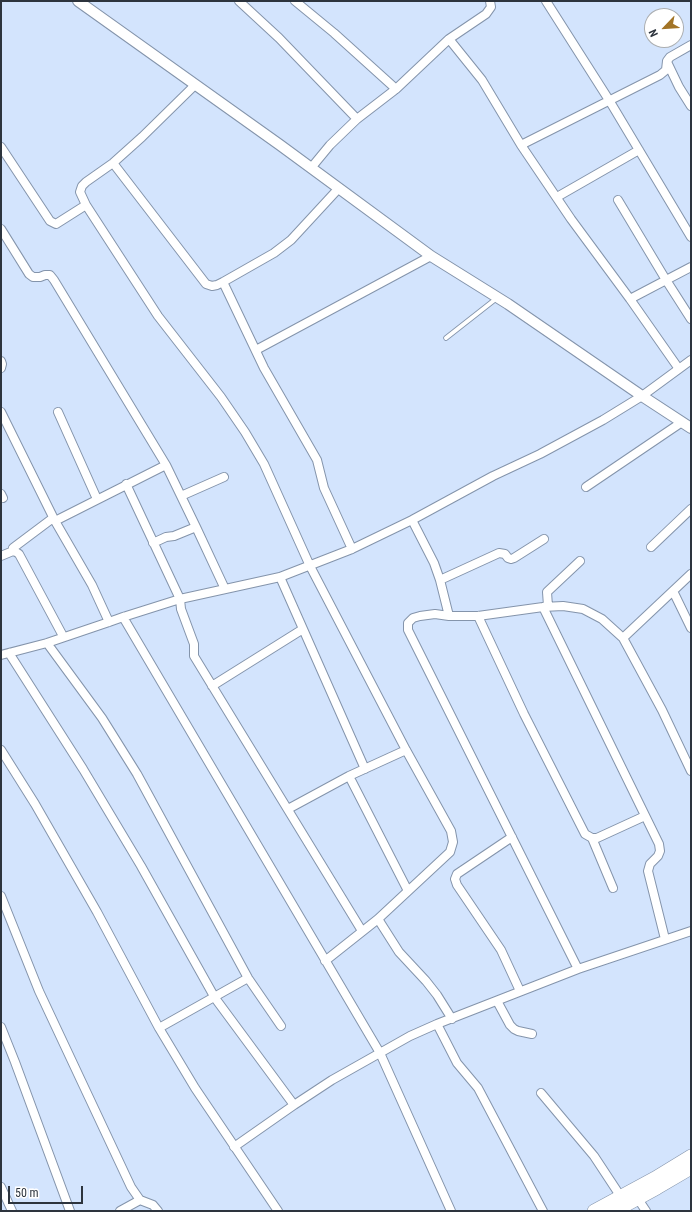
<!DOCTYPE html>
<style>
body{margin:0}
#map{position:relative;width:692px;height:1212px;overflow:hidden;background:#d3e4fd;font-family:"Roboto Condensed",sans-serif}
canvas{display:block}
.frame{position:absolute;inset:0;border:2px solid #2d343d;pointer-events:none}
.north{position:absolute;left:644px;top:8px;width:40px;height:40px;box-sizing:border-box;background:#fff;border:1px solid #abaeb1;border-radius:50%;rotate:245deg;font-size:11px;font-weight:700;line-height:16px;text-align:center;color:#2d343d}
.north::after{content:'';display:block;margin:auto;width:14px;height:18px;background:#a27426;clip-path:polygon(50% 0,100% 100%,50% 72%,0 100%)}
.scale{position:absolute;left:8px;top:1186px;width:75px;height:18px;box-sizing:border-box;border:2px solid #2d343d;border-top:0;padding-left:5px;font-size:12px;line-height:14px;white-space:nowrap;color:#2d343d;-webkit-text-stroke:3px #fff;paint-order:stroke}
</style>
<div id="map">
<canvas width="692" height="1212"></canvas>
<div class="frame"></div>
<div class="north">N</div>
<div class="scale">50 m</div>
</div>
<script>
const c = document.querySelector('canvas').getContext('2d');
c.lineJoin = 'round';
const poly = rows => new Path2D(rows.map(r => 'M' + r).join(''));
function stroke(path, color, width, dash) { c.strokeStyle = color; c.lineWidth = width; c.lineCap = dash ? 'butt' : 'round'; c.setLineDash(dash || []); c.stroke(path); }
const service = poly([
 [446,338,497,298]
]);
const minor = poly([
 [239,1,279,38,357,119],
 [295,1,334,33,396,89],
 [546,1,609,100,691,237],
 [449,39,482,80,521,145,571,219,630,299,679,369],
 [667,62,679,87,691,106],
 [195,85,142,137,113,163,86,182,82,186,80,192,86,205,158,316,221,397,245,432,264,464,310,566,406,750,451,831,453,842,450,852,378,919,325,961],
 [521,145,660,75,666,70,667,61,670,57,691,45],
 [1,147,50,221,56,224,86,205],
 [113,163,206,284,212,286,217,285,223,282,274,253,291,240,339,188],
 [311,168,330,145,357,119,396,89,449,39,486,14,491,7,490,1],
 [557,197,639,150],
 [618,200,666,280,691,319],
 [1,229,29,274,33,277,40,277,45,275,50,275,54,280,166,465,196,527,225,589],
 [223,282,264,368,317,460,324,488,352,549],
 [630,299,691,267],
 [256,350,431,256],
 [1,361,2,364,1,368],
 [1,412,55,521,92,585,109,622],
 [58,412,97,499],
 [126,484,180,599,181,609,194,644,194,656,362,931],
 [586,487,682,422],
 [1,494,3,498],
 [181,496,224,477],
 [412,520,434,563,440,580,449,616],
 [153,543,166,537,174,536,196,527],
 [651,547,691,509],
 [13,548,53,518,55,521,166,465],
 [1,556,13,551,16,552,19,554,63,636],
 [280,577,365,769],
 [440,580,499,553,505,554,508,558,511,559,514,558,544,539],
 [673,591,691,628],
 [548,606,547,592,580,561],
 [543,607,659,844,660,851,658,856,650,864,648,871,665,939],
 [478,616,524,714,585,834,592,838,597,838,645,816],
 [123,617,380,1053,451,1211],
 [623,638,662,710,691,771],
 [47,643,102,718,137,774,248,978,281,1026],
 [9,653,83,769,141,866,215,998,294,1105],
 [1,655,47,643,109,622,123,617,180,599,280,577,352,549,412,520,493,476,540,454,603,420,642,396,691,360],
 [212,686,303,629],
 [1,750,35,804,97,912,159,1028,195,1088,278,1211],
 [349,776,408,891],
 [288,809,349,776,406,750],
 [512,837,457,874,455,879,457,885,501,950,520,991],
 [592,838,613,888],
 [1,896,39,991,131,1187,140,1200,153,1205,158,1211],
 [378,919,399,952,426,981,437,995,452,1019],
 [578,969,408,630,408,623,413,618,420,616,435,614,449,616,478,616,543,607,563,606,583,609,602,619,623,638,691,574],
 [497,1001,510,1025,514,1029,518,1031,532,1034],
 [437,1024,457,1063,478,1088,543,1211],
 [1,1027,15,1062,70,1211],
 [159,1028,248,978],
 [541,1093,594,1156,621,1197],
 [234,1147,294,1105,332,1080,410,1036,437,1024,578,969,691,931],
 [1,1187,12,1211],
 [638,1199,646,1211],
 [120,1211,140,1200]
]);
const tertiary = poly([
 [78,1,280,145,431,256,508,304,642,396,691,428]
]);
const primary = poly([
 [594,1211,655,1178,691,1156],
 [615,1211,657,1188,691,1168]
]);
stroke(service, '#8494ab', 5.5);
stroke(minor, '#8494ab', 10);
stroke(tertiary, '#8494ab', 12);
stroke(primary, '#8494ab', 14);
stroke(service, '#fff', 4);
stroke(minor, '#fff', 8);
stroke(tertiary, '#fff', 10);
stroke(primary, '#fff', 13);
</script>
